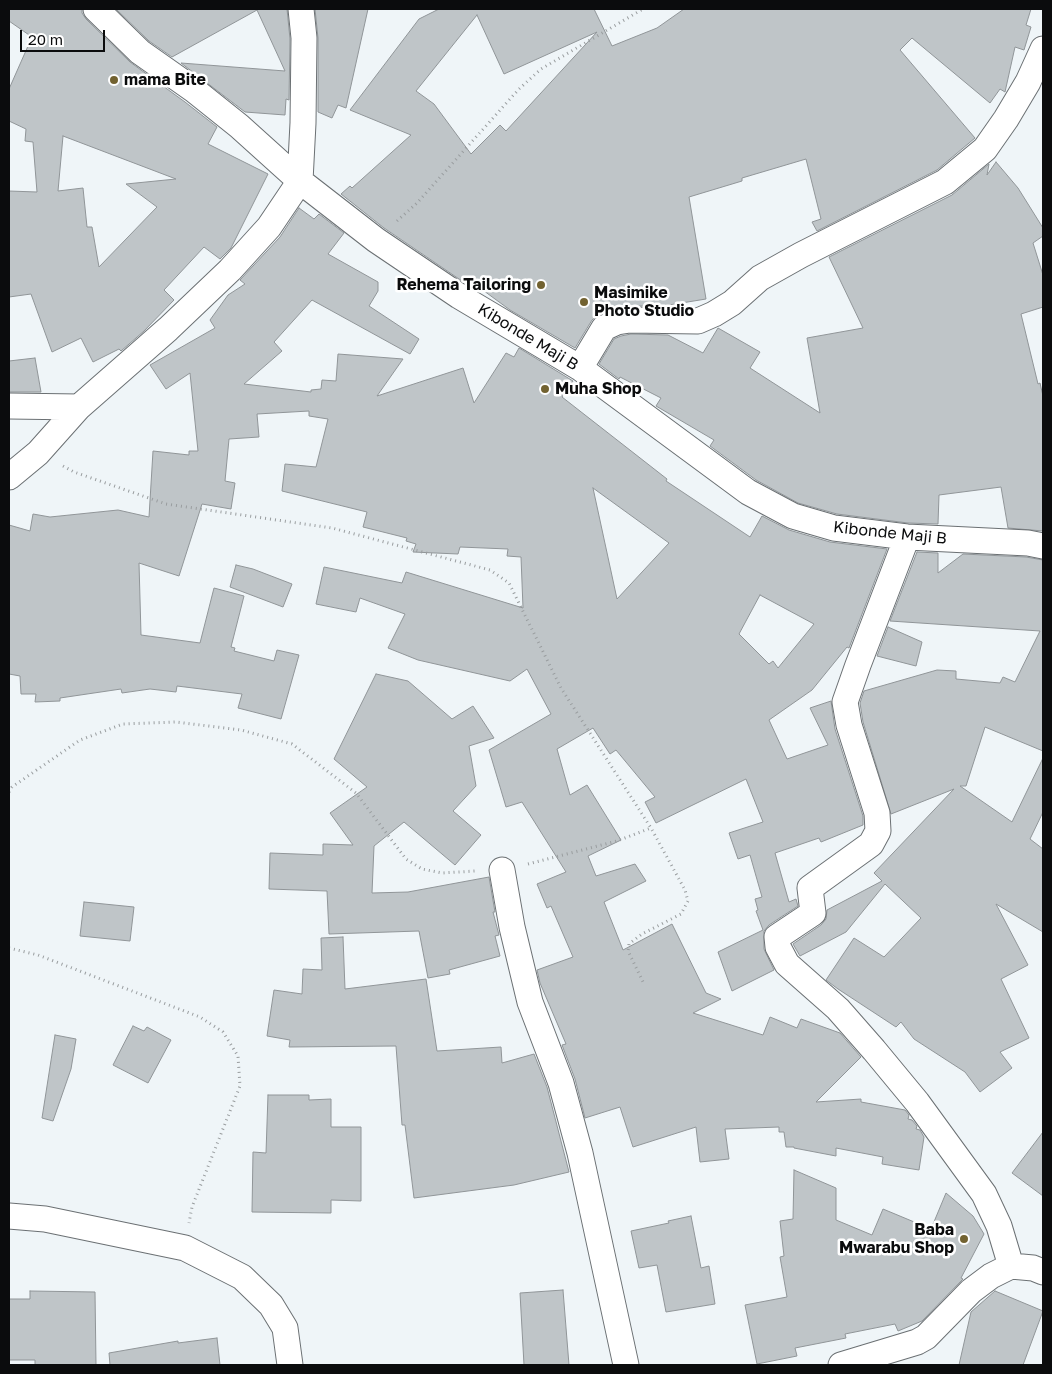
<!DOCTYPE html>
<style>
body{margin:0}
#map{position:relative;width:1052px;height:1374px;overflow:hidden;background:#eff5f8;font-family:"Golos Text",sans-serif}
canvas{display:block}
.frame{position:absolute;inset:0;border:10px solid #0b0c0d;pointer-events:none}
.scale{position:absolute;left:20px;top:30px;width:85px;height:22px;box-sizing:border-box;border:2px solid #0b0c0d;border-top:0;padding-left:6px;font-size:15px;line-height:18px;white-space:nowrap;color:#0b0c0d;-webkit-text-stroke:4px #fff;paint-order:stroke}
</style>
<div id="map">
<canvas width="1052" height="1374"></canvas>
<div class="frame"></div>
<div class="scale">20 m</div>
</div>
<script>
const c = document.querySelector('canvas').getContext('2d');
c.lineJoin = 'round';
function fill(path, color) { c.fillStyle = color; c.fill(path, 'evenodd'); }
const poly = rows => new Path2D(rows.map(r => 'M' + r).join(''));
function stroke(path, color, width, dash) { c.strokeStyle = color; c.lineWidth = width; c.lineCap = dash ? 'butt' : 'round'; c.setLineDash(dash || []); c.stroke(path); }
function label(font, color, halo, rows, align = 'center') {
  c.font = font + ' "Golos Text",sans-serif'; c.lineWidth = 5; c.setLineDash([]); c.textBaseline = 'middle'; c.strokeStyle = halo; c.fillStyle = color; for (const [text, x, y, turn = 0] of rows) {
    c.save(); c.translate(x, y); c.rotate((+turn || 0) * Math.PI / 180); c.textAlign = isNaN(turn) ? turn : align; if (halo) c.strokeText(text, 0, 0); c.fillText(text, 0, 0); c.restore();
  }
}
const building = poly([
 [9,9,82,9,82,13,86,19,130,62,185,102,217,127,208,144,268,174,231,248,220,259,204,247,164,290,174,300,144,331,121,351,119,349,93,362,81,338,52,352,31,294,9,297,9,191,37,192,33,142,25,141,26,129,9,121,9,89,32,37,9,21,9,9],
 [63,136,176,179,126,184,157,207,99,267,92,227,87,227,83,188,58,191,63,136],
 [116,9,287,9,290,39,289,100,286,99,285,115,245,112,181,63,285,71,257,10,172,57,149,41,116,9],
 [315,9,368,9,346,108,338,105,332,118,318,112,318,38,315,9],
 [439,9,594,9,612,46,657,28,684,9,1031,9,1026,25,1031,27,1024,50,1015,47,1005,92,1000,89,990,103,912,38,900,50,975,138,937,170,817,231,812,222,821,219,806,159,742,178,742,181,689,197,706,299,663,306,630,306,611,309,598,315,592,320,575,348,510,310,465,277,462,281,384,228,341,194,350,186,352,188,411,135,350,110,419,19,439,9],
 [477,15,504,74,597,32,506,131,500,125,471,154,434,104,416,91,477,15],
 [996,162,1018,188,1043,228,1043,236,1033,243,1043,275,1043,307,1021,314,1038,384,1040,383,1043,396,1043,531,1008,528,1001,487,939,495,938,524,908,523,837,514,798,503,756,480,710,446,714,440,656,406,661,398,620,377,619,379,599,364,614,339,621,336,631,334,668,335,703,353,718,328,760,352,750,368,820,413,807,338,863,328,829,257,952,195,989,164,987,175,996,162],
 [299,208,314,219,319,214,344,233,328,254,378,282,378,291,369,306,419,339,410,354,312,300,274,342,282,351,244,384,311,392,311,390,321,389,322,380,336,381,338,354,403,359,377,396,463,368,474,403,506,353,514,357,519,348,573,381,562,397,667,479,666,481,750,537,762,516,789,530,830,542,887,549,849,648,847,647,812,690,769,720,787,759,828,745,810,708,831,701,835,729,863,816,863,825,821,842,819,838,775,853,789,902,796,899,798,906,769,925,764,931,764,949,774,970,732,991,718,952,763,930,756,911,758,910,755,899,762,897,750,855,738,859,729,833,763,822,746,779,656,823,645,802,655,797,616,750,610,754,593,728,557,749,570,795,587,785,621,840,588,856,596,876,635,864,646,881,604,902,623,950,672,924,706,993,721,999,693,1013,763,1035,770,1017,797,1028,801,1019,840,1033,861,1057,816,1102,861,1099,861,1102,905,1110,909,1115,908,1119,912,1120,917,1126,916,1129,920,1130,924,1137,919,1170,882,1164,883,1157,836,1148,836,1156,794,1148,794,1147,786,1147,784,1132,779,1132,779,1127,725,1129,729,1159,700,1162,696,1127,633,1147,620,1107,585,1118,575,1079,562,1045,566,1044,540,983,537,970,573,957,551,906,547,908,537,884,566,872,522,802,506,807,489,750,551,714,527,669,510,681,418,660,388,648,405,614,360,598,356,612,316,604,324,567,402,583,406,572,523,608,521,557,507,556,508,549,460,547,458,554,413,552,416,544,406,541,407,538,363,527,367,512,282,491,285,464,316,467,328,419,309,416,309,411,257,414,259,437,229,439,225,481,235,483,231,509,202,504,179,576,139,563,141,635,200,643,214,588,244,596,231,647,235,648,234,651,274,661,277,650,299,655,281,719,238,708,242,694,177,686,176,692,150,689,122,693,121,689,60,698,60,701,35,702,36,694,21,694,20,676,9,674,9,525,30,531,33,514,50,517,118,510,149,517,153,451,189,455,189,451,198,451,190,373,166,389,150,365,215,328,210,320,228,295,245,284,240,280,280,237,299,208],
 [593,488,669,543,617,599,593,488],
 [760,595,814,624,778,668,773,661,769,664,739,634,760,595],
 [35,358,41,392,9,392,9,361,35,358],
 [917,552,938,553,938,573,963,554,1026,557,1043,560,1043,751,985,727,966,786,960,786,1012,822,1043,758,1043,812,1030,839,1043,849,1043,932,996,904,1028,965,1001,979,1029,1038,1000,1052,1012,1068,980,1092,965,1072,914,1039,901,1022,896,1027,838,989,826,980,854,938,884,957,921,918,885,884,846,932,800,956,793,944,821,925,826,919,827,910,882,881,874,873,954,789,891,814,863,722,860,703,864,691,937,670,956,671,956,679,1000,683,1003,677,1015,682,1040,631,890,621,917,552],
 [236,565,253,569,292,584,283,607,230,587,236,565],
 [888,627,922,642,916,666,877,656,888,627],
 [376,674,408,681,452,719,473,706,494,738,469,746,476,786,453,811,481,835,455,865,404,822,374,846,372,893,408,892,489,877,495,912,493,912,499,935,495,936,500,956,449,970,450,974,428,978,419,931,329,934,327,891,269,889,270,853,323,855,323,844,353,845,330,813,367,787,334,759,376,674],
 [84,902,134,907,130,941,80,936,84,902],
 [343,937,345,989,426,979,437,1051,501,1047,502,1063,534,1054,547,1087,569,1172,514,1185,414,1198,405,1125,402,1125,396,1046,289,1047,290,1040,267,1036,274,990,302,994,303,969,322,970,321,938,343,937],
 [133,1026,144,1031,147,1027,171,1040,148,1083,113,1065,133,1026],
 [55,1035,76,1039,71,1069,53,1121,42,1118,55,1035],
 [268,1095,309,1095,309,1100,331,1099,331,1127,361,1127,361,1201,331,1200,331,1213,252,1212,253,1152,266,1153,268,1095],
 [1043,1132,1043,1196,1012,1173,1043,1132],
 [794,1170,836,1188,836,1220,872,1235,883,1209,931,1229,946,1193,973,1216,984,1234,961,1278,963,1279,922,1321,898,1331,895,1324,845,1334,846,1338,795,1348,797,1356,757,1364,745,1305,787,1297,780,1257,784,1256,780,1221,793,1219,794,1170],
 [691,1216,701,1268,709,1266,715,1304,666,1312,657,1265,639,1268,631,1231,669,1223,668,1221,691,1216],
 [563,1290,569,1365,524,1365,520,1293,563,1290],
 [30,1291,95,1292,96,1365,35,1365,35,1360,9,1360,9,1299,30,1299,30,1291],
 [995,1291,1043,1311,1023,1365,959,1365,971,1312,995,1291],
 [217,1338,220,1365,110,1365,109,1353,178,1341,178,1343,217,1338]
]);
fill(building, '#bfc5c8');
stroke(building, '#909598', 1);
const minor = poly([
 [96,9,140,52,194,90,239,126,300,181,376,240,459,296,580,368,748,492,793,516,834,528,907,537,1028,543,1043,546],
 [580,368,604,328,617,322,630,320,698,321,714,314,732,303,760,278,801,255,945,182,985,149,1006,119,1028,82,1043,49],
 [9,406,79,407],
 [9,477,38,453,79,407,168,329,230,270,269,227,300,181,303,123,304,38,301,9],
 [907,537,858,665,845,702,849,725,877,813,878,831,871,844,810,888,813,913,777,937,778,947,787,964,838,1009,874,1050,917,1102,984,1194,999,1226,1011,1266],
 [502,870,512,927,530,1002,561,1083,580,1153,626,1365],
 [9,1216,45,1219,185,1248,242,1277,271,1305,285,1328,290,1365],
 [841,1365,917,1342,926,1337,971,1291,991,1276,1011,1266,1033,1268,1043,1272]
]);
stroke(minor, '#6b7073', 27);
stroke(poly([
 [397,221,417,203,519,89,541,69,643,9],
 [63,466,74,472,166,504,332,528,490,570,509,583,561,688,651,828,685,890,688,901,681,914,642,934,629,944,628,951,644,984],
 [9,792,12,787,80,740,123,724,176,722,241,730,292,744,356,793,406,859,422,869,442,873,475,871],
 [528,864,617,841,651,828],
 [9,948,38,955,200,1017,223,1032,238,1056,240,1086,192,1207,189,1223]
]), '#999d9f', 3, [1, 4]);
stroke(minor, '#fff', 25);
for (const [x, y, r, color] of [
 [114,80,5,"#726230"],
 [541,285,5,"#726230"],
 [584,302,5,"#726230"],
 [545,389,5,"#726230"],
 [964,1239,5,"#726230"]
]) { const dot = new Path2D(); dot.arc(x, y, r, 0, 2 * Math.PI); c.fillStyle = color; c.fill(dot); stroke(dot, '#fff', 2); }
label('bold 16px', '#0b0c0d', '#fff', [
 ["mama Bite",124,80],
 ["Rehema Tailoring",531,285,"right"],
 ["Masimike",594,293],
 ["Photo Studio",594,311],
 ["Muha Shop",555,389],
 ["Baba",954,1230,"right"],
 ["Mwarabu Shop",954,1248,"right"]
], 'left');
label('16px', '#0b0c0d', '#fff', [
 ["Kibonde Maji B",528,337,31],
 ["Kibonde Maji B",890,533,6]
]);
</script>
